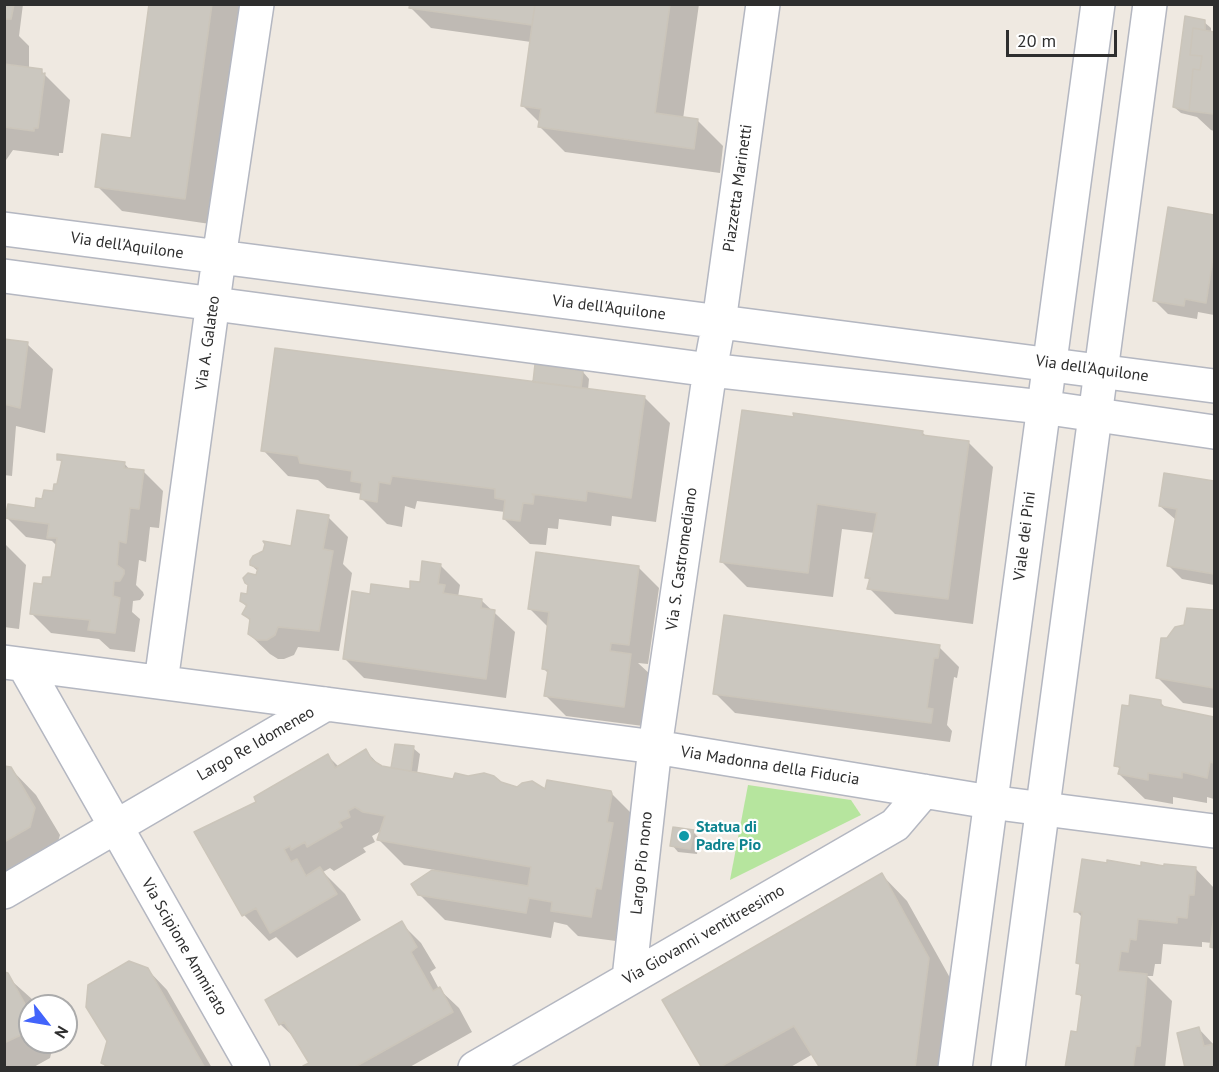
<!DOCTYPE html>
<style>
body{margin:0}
#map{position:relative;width:1219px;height:1072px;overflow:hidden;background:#efe9e1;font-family:"PT Sans",sans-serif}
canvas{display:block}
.frame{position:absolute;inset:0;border:6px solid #2e2e2e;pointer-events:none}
.north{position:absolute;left:18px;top:994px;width:60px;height:60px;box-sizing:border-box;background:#fff;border:2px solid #ababab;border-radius:50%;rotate:121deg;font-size:16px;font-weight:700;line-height:24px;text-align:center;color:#2e2e2e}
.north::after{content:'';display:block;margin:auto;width:21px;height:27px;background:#4264fb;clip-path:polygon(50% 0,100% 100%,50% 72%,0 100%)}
.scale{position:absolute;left:1006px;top:30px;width:111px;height:27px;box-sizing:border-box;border:3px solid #2e2e2e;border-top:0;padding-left:8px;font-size:18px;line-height:21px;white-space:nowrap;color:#2e2e2e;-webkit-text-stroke:4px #fff;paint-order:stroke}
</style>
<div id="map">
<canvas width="1219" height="1072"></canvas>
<div class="frame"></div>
<div class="north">N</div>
<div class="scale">20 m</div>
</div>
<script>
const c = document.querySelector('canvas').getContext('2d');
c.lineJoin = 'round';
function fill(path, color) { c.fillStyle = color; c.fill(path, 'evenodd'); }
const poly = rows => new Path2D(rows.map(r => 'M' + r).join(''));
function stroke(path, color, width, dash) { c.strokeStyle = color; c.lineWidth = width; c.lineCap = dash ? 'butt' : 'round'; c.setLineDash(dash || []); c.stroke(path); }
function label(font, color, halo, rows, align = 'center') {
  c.font = font + ' "PT Sans",sans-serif'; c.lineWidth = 4.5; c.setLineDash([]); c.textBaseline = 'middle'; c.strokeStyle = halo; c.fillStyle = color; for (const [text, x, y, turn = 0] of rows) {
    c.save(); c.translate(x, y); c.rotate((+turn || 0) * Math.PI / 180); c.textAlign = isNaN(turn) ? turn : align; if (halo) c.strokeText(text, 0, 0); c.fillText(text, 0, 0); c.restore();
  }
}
fill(poly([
 [748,785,851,800,861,815,730,880]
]), '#b6e59e');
fill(poly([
 [4,4,23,4,19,36,29,46,29,69,41,71,70,100,63,153,59,153,59,156,13,150,4,163],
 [151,4,240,4,210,224,122,211,97,186,132,139],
 [411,4,699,4,683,119,698,121,723,146,720,173,565,152,539,126,540,123,522,105,531,42,431,28,411,8],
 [1186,18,1204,22,1211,28,1211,32,1214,33,1214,131,1211,130,1197,117,1181,113,1174,107],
 [1169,209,1214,216,1214,315,1198,312,1197,319,1168,314,1155,301],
 [4,340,27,344,53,369,45,433,16,426,12,476,4,475],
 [583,372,589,379,588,390,645,398,670,423,656,522,612,516,611,526,559,519,558,529,548,528,546,545,530,544,504,519,505,512,417,501,415,509,405,506,402,527,387,524,362,499,362,494,327,488,318,480,288,476,263,450],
 [922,432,927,437,968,442,993,467,973,624,895,614,869,588,871,581,867,578,875,533,842,529,833,597,747,587,722,562],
 [58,459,124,463,130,470,143,471,163,491,159,528,150,527,146,562,139,560,136,585,143,592,144,595,140,600,133,601,132,612,140,619,135,652,110,649,99,639,51,633,31,613,43,586,52,579,57,546,52,541,26,537,5,516,4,521,4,515,7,517,37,509,43,501,54,493,59,486,63,463],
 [1166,475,1214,483,1214,585,1182,579,1169,566,1176,520,1160,506],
 [328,517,348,537,343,564,352,573,339,651,298,647,294,655,284,659,278,659,270,654,249,634,251,622,244,614,247,607,241,601,249,596,259,572,251,565,292,548],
 [4,543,26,565,19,629,4,627],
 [440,565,460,585,458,597,481,600,515,632,506,698,364,678,344,658,371,596,411,591],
 [639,568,659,588,648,664,638,663,651,675,643,726,566,716,546,696,549,674,543,668,549,628,530,609],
 [1188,609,1214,612,1214,708,1183,703,1158,678,1168,640,1185,626],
 [939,647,959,667,957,678,954,677,947,725,952,731,950,742,735,713,715,693],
 [1160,702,1167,709,1214,718,1214,799,1207,797,1207,803,1173,797,1173,804,1145,799,1119,774,1121,770,1116,765,1130,708],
 [413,748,420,754,417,774,454,781,500,783,518,789,546,792,612,794,637,819,616,941,578,936,567,925,554,922,551,938,445,920,419,894,435,870,404,865,379,840,381,831,372,836,375,842,363,848,366,852,334,871,330,868,323,872,345,894,361,920,297,958,276,937,269,941,244,915,196,833,258,802,328,756,339,767,366,751,382,768,396,770],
 [4,767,11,769,36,795,60,835,55,852,4,873],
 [693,832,699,838,697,854,678,852,672,845],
 [1142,868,1196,869,1214,888,1214,950,1212,947,1212,943,1202,942,1202,947,1163,944,1161,964,1155,964,1153,976,1147,976,1172,1001,1165,1068,1067,1068,1078,1034,1083,999,1078,993,1081,966,1077,962,1083,918,1076,911],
 [882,875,907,901,954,985,943,1068,822,1068,813,1054,789,1068,704,1068],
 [401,923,421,943,436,968,430,972,439,989,459,1008,472,1032,408,1068,306,1068,311,1064,297,1040,280,1024],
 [147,969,167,990,212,1068,107,1068,102,1063],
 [4,974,33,1000,36,1006,30,1006,30,1042,54,1042,50,1058,32,1068,4,1068],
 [1199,1029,1214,1045,1214,1068,1186,1068]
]), '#0003');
const building = poly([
 [4,4,14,4,11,19,4,19,4,4],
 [149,4,212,4,185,199,95,187,102,134,131,138,149,4],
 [410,4,535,4,532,25,409,8,410,4],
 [535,4,670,4,655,113,698,119,694,149,538,127,541,109,521,106,535,4],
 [1185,16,1205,20,1205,30,1193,28,1190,55,1202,56,1200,70,1193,69,1189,111,1173,107,1185,16],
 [1193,28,1214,32,1214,114,1189,111,1193,69,1200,70,1202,56,1190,55,1193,28],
 [4,64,42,69,42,74,45,73,38,128,34,128,34,131,4,127,4,64],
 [1168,207,1214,215,1214,251,1206,303,1185,299,1184,306,1153,301,1168,207],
 [4,339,28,342,20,408,4,404,4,339],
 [275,348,645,396,631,498,587,491,586,501,532,494,534,496,533,504,523,503,520,521,503,519,505,500,495,498,495,489,392,476,390,484,379,482,377,502,360,499,362,483,351,481,352,471,300,463,298,456,261,451,275,348],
 [535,364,583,371,581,388,533,382,535,364],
 [742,410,794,417,793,413,923,431,922,435,969,441,948,599,867,589,870,578,865,578,877,513,817,504,808,573,720,562,742,410],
 [57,454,125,462,124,468,144,470,139,509,130,508,126,543,119,541,117,565,124,570,124,574,120,581,114,581,113,596,120,598,115,633,88,630,90,620,30,614,34,583,42,584,43,577,51,577,57,538,47,538,49,524,5,518,8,504,35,508,36,498,42,499,44,490,53,491,54,484,57,484,62,460,57,460,57,454],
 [1164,473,1214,481,1214,574,1167,566,1177,509,1159,506,1164,473],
 [297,510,329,515,323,549,333,551,319,631,278,627,275,635,267,640,257,640,248,634,250,619,242,614,247,605,240,601,241,593,247,594,248,585,245,583,243,578,248,573,256,575,258,568,250,565,250,561,253,556,263,551,265,544,263,541,291,546,297,510],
 [536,552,639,566,629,645,611,643,610,651,631,654,624,707,544,696,548,670,542,669,549,612,528,609,536,552],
 [422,561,441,564,438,584,445,585,443,593,482,599,481,608,495,610,486,679,343,659,352,591,370,594,371,584,410,589,410,581,420,582,422,561],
 [1187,608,1214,610,1214,688,1156,678,1161,638,1167,638,1175,627,1184,625,1187,608],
 [724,615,940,645,938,658,934,658,927,708,933,709,931,723,713,694,724,615],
 [1130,695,1161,700,1161,706,1214,717,1214,763,1210,762,1207,778,1182,772,1182,778,1148,773,1148,780,1118,774,1120,767,1114,766,1122,705,1129,706,1130,695],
 [395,744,414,746,411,771,391,768,395,744],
 [366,749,372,760,382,766,453,779,455,773,468,776,484,773,494,776,501,782,517,787,522,783,532,781,545,789,547,780,611,791,612,794,607,822,613,823,601,889,596,888,591,917,551,911,552,902,529,898,526,913,418,895,411,884,432,870,528,886,531,867,377,840,385,816,363,812,355,807,348,811,350,817,339,822,342,827,307,847,305,842,291,850,290,846,284,849,291,862,297,859,306,876,320,867,337,894,270,933,256,908,242,916,194,832,256,802,254,797,328,754,335,768,366,749],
 [4,766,11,767,35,808,30,827,4,842,4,766],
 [673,827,694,830,690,849,670,846,673,827],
 [1082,859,1107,863,1107,860,1141,866,1141,862,1164,866,1164,864,1196,867,1194,895,1189,895,1187,918,1177,917,1177,923,1138,919,1136,940,1130,939,1128,952,1121,951,1118,971,1147,974,1140,1046,1136,1046,1133,1068,1065,1068,1071,1031,1077,1032,1082,995,1076,994,1080,964,1076,963,1082,912,1074,912,1082,859],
 [882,873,929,958,915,1068,820,1068,794,1026,718,1068,702,1068,662,1000,882,873],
 [1214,914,1214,948,1210,947,1214,914],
 [402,921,417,947,411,952,433,991,440,987,453,1012,353,1068,304,1068,303,1066,309,1063,284,1022,279,1025,265,1000,402,921],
 [129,961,148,968,205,1068,112,1068,101,1063,107,1041,86,1007,88,985,129,961],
 [4,972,8,973,30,1013,25,1033,4,1043,4,972],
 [1199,1027,1204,1046,1214,1044,1214,1068,1185,1068,1177,1033,1199,1027]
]);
fill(building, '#cbc7bf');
stroke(building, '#cbc5ba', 1.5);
const minor = poly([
 [4,229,1214,386],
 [4,276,710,370,1042,407,1214,432],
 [4,662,655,747,990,802,1214,831],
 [24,665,253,1068],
 [161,682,219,258,257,4],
 [4,892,326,704],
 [629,978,655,747,710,370,719,322,763,4],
 [475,1068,895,825,924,791]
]);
const tertiary = poly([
 [955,1068,1098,4],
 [1008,1068,1150,4]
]);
stroke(minor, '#b4b7c1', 36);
stroke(tertiary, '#b4b7c1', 36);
stroke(minor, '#fff', 33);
stroke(tertiary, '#fff', 33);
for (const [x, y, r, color] of [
 [684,836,6,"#0f9aa8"]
]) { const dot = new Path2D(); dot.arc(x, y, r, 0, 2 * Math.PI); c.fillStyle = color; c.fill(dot); stroke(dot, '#fff', 2); }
label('16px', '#2e2e2e', '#fff', [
 ["Piazzetta Marinetti",738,188,-82],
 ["Via dell'Aquilone",127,246,8],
 ["Via dell'Aquilone",609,308,7],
 ["Via A. Galateo",208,343,-82],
 ["Via dell'Aquilone",1092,369,8],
 ["Viale dei Pini",1025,536,-83],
 ["Via S. Castromediano",682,559,-82],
 ["Largo Re Idomeneo",256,744,-30],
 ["Via Madonna della Fiducia",770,766,9],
 ["Largo Pio nono",642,863,-84],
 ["Via Giovanni ventitreesimo",704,935,-30],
 ["Via Scipione Ammirato",184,947,60]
]);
label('bold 16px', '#0d838f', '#fff', [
 ["Statua di",696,827],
 ["Padre Pio",696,845]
], 'left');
</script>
